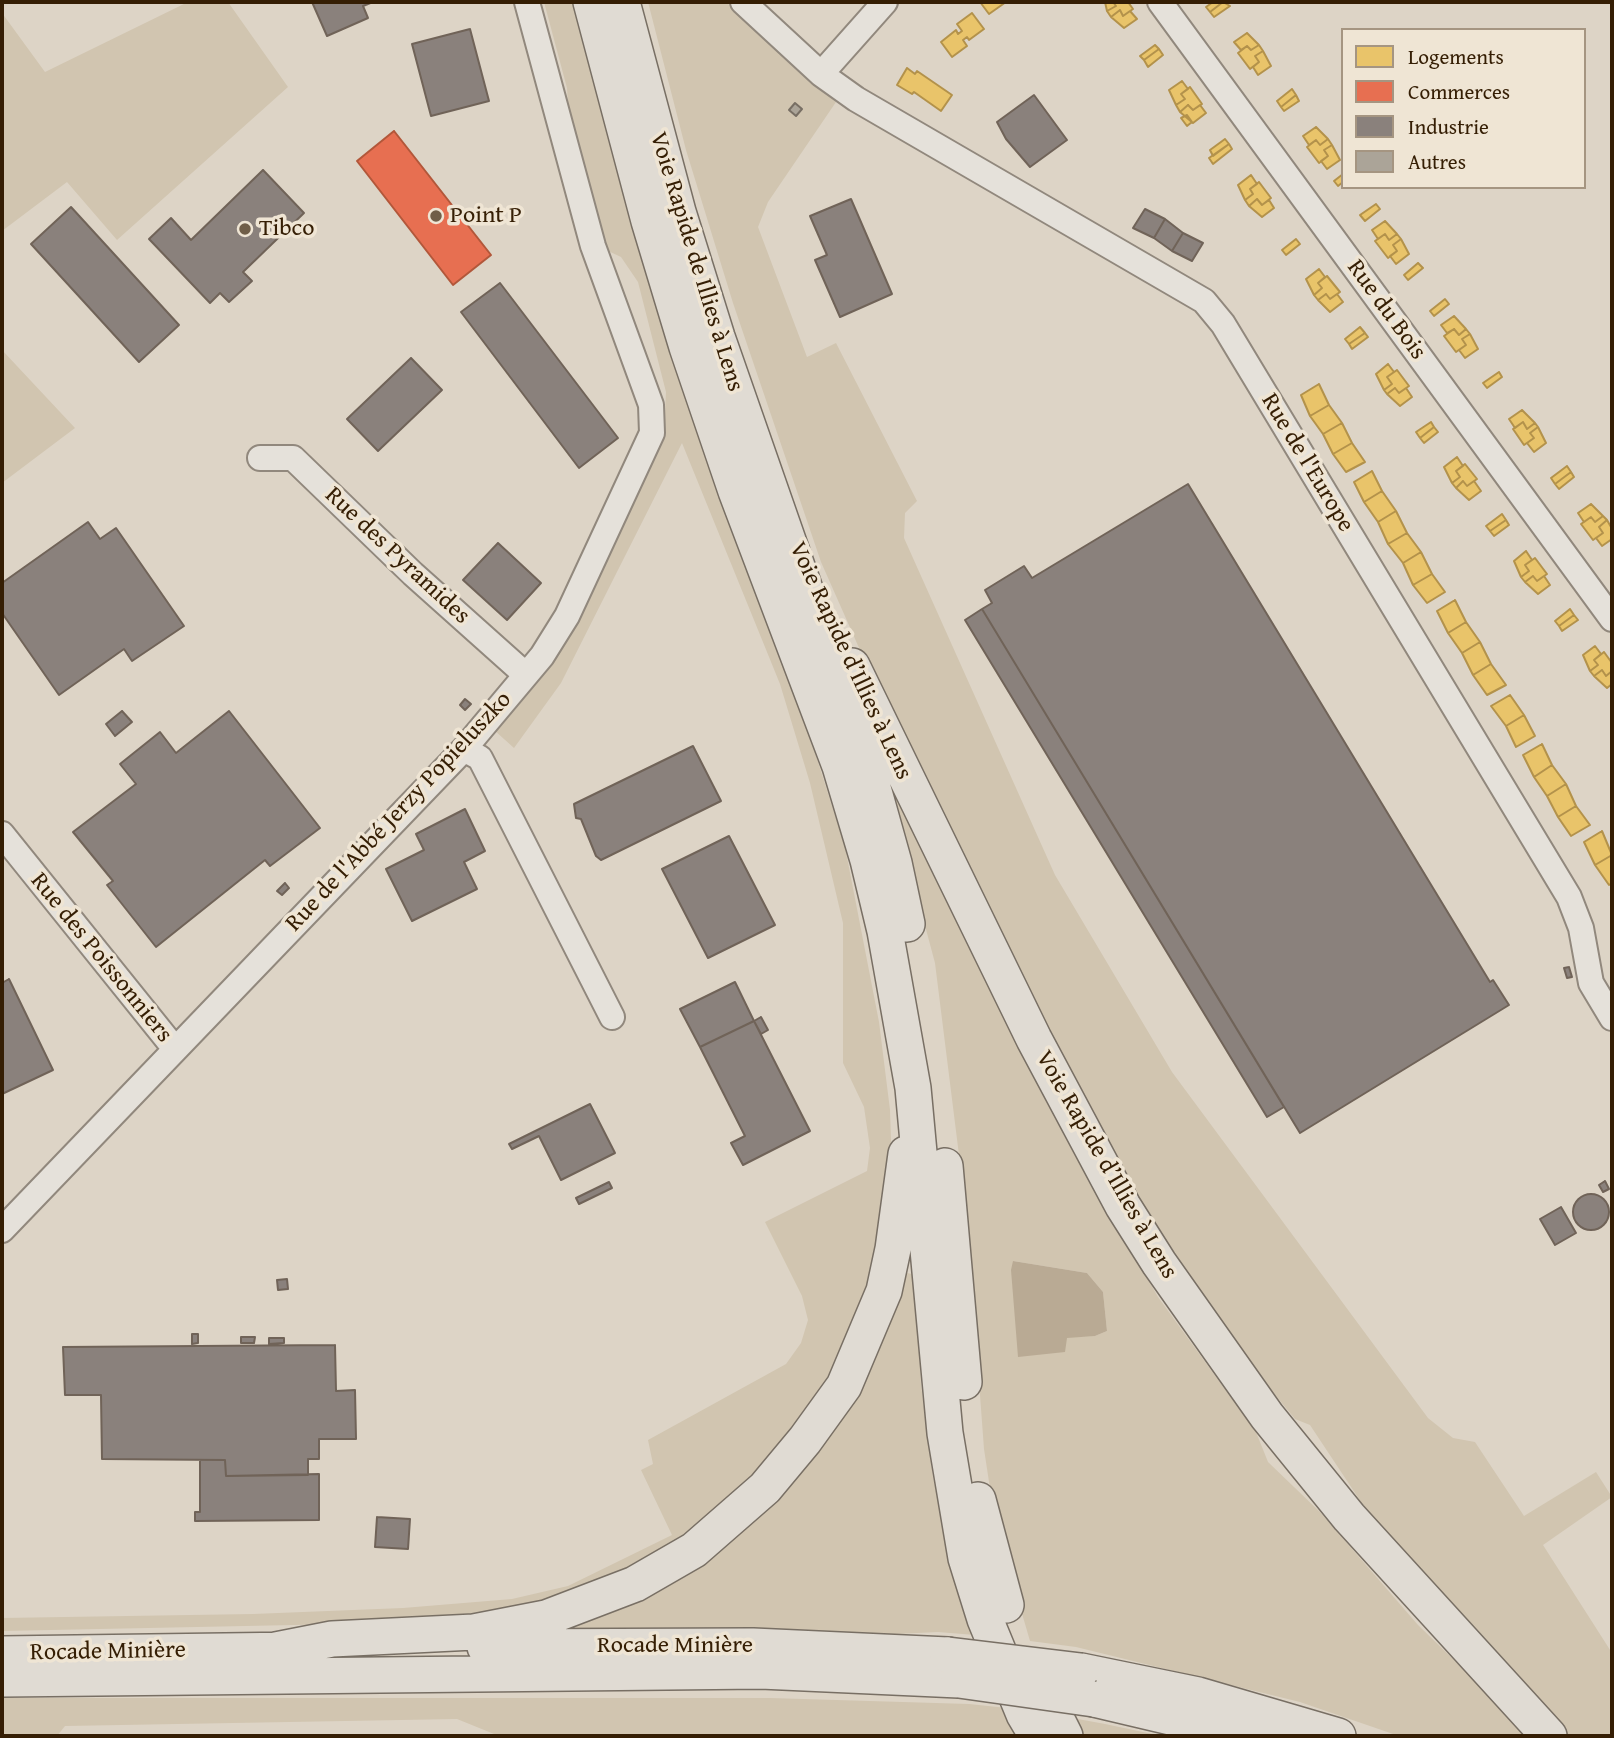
<!DOCTYPE html>
<meta charset="utf-8">
<style>
body{margin:0}
#map{position:relative;width:1614px;height:1738px;overflow:hidden;background:#ddd4c6;font-family:"Gentium Book Plus",serif}
canvas{display:block}
.frame{position:absolute;inset:0;border:4px solid #351e04;pointer-events:none}
.legend{position:absolute;left:1341px;top:28px;width:245px;height:161px;box-sizing:border-box;background:#efe5d4;border:2px solid #a59581;margin:0;padding:9px 12px;list-style:none;font-size:21px;color:#351e04}
.legend li{display:flex;align-items:center;gap:14px;height:35px}
.legend b{width:35px;border:2px solid #a59581}
</style>
<div id="map">
<canvas width="1614" height="1738"></canvas>
<div class="frame"></div>
<ul class="legend">
<li><b style="height:19px;background:#e9c46a"></b>Logements</li>
<li><b style="height:19px;background:#e76f51"></b>Commerces</li>
<li><b style="height:19px;background:#8a817c"></b>Industrie</li>
<li><b style="height:19px;background:#aba498"></b>Autres</li>
</ul>
</div>
<script>
const c = document.querySelector('canvas').getContext('2d');
c.lineJoin = 'round';
function fill(path, color) { c.fillStyle = color; c.fill(path, 'evenodd'); }
const poly = rows => new Path2D(rows.map(r => 'M' + r).join(''));
function stroke(path, color, width, dash) { c.strokeStyle = color; c.lineWidth = width; c.lineCap = dash ? 'butt' : 'round'; c.setLineDash(dash || []); c.stroke(path); }
function label(font, color, halo, rows, align = 'center') {
  c.font = font + ' "Gentium Book Plus",serif'; c.lineWidth = 7; c.setLineDash([]); c.textBaseline = 'middle'; c.strokeStyle = halo; c.fillStyle = color; for (const [text, x, y, turn = 0] of rows) {
    c.save(); c.translate(x, y); c.rotate((+turn || 0) * Math.PI / 180); c.textAlign = isNaN(turn) ? turn : align; if (halo) c.strokeText(text, 0, 0); c.fillText(text, 0, 0); c.restore();
  }
}
fill(poly([
 [188,2,228,2,288,87,117,240,67,182,2,231,2,13,45,72],
 [544,2,577,2,845,847,879,1022,890,1110,892,1171,867,1309,793,1443,680,1545,572,1599,440,1622,2,1631,2,1618,253,1614,403,1608,512,1599,568,1586,672,1535,641,1470,653,1464,648,1440,786,1364,801,1343,808,1320,802,1296,765,1222,867,1171,870,1148,864,1107,843,1063,843,923,810,783,780,684,682,443,561,683,514,748,494,730,662,428,665,413,666,392,638,282,621,257,604,249,569,120,567,88],
 [648,2,726,2,836,102,768,202,758,227,807,357,836,343,917,501,905,513,904,538,1055,875,1172,1072,1428,1418,1453,1438,1475,1442,1524,1516,1596,1472,1612,1497,1543,1545,1612,1653,1612,1736,1567,1736,1444,1607,1363,1505,1310,1425,1295,1419,1207,1312,1137,1199,978,894,879,693,821,562,733,303,686,150],
 [2,350,75,428,2,483],
 [888,775,964,927,1047,1103,1158,1297,1256,1432,1268,1462,1320,1512,1418,1625,1532,1736,1399,1736,1300,1702,1076,1647,1030,1641,995,1521,984,1449,967,1219,935,963,885,776],
 [1013,1261,1087,1273,1103,1292,1107,1331,1095,1336,1067,1337],
 [907,1273,916,1275,921,1385,933,1477,949,1555,975,1635,938,1632,896,1634,547,1630,723,1536,895,1278],
 [2,1698,770,1698,969,1704,1007,1708,1022,1736,499,1736,457,1719,65,1726,57,1736,2,1736],
 [1067,1717,1105,1724,1162,1736,1079,1736]
]), '#d1c5b0');
fill(poly([
 [1013,1261,1087,1273,1103,1292,1107,1331,1095,1336,1067,1338,1065,1352,1018,1357,1011,1270]
]), '#b9aa94');
const homes = poly([
 [980,2,1006,2,989,14,980,2],
 [1105,2,1113,2,1116,6,1107,11,1105,2],
 [1113,2,1128,2,1133,9,1123,16,1120,10,1111,17,1107,11,1116,6,1113,2],
 [1213,2,1223,2,1210,12,1206,7,1213,2],
 [1223,2,1230,6,1214,17,1210,12,1223,2],
 [1120,10,1123,16,1130,11,1137,19,1124,28,1111,17,1120,10],
 [972,13,984,29,969,40,967,37,963,40,967,46,952,57,941,42,956,30,958,34,962,31,957,24,972,13],
 [1247,33,1259,45,1251,50,1247,46,1241,50,1234,42,1247,33],
 [1155,45,1159,49,1144,60,1140,56,1155,45],
 [1259,45,1263,51,1255,56,1259,62,1250,69,1238,53,1247,46,1251,50,1259,45],
 [1159,49,1163,55,1148,67,1144,60,1159,49],
 [1263,51,1271,66,1258,75,1253,67,1259,62,1255,56,1263,51],
 [907,68,915,74,917,71,952,95,941,111,914,92,912,94,897,85,907,68],
 [1182,81,1188,89,1181,94,1185,99,1176,105,1169,90,1182,81],
 [1190,87,1202,104,1193,110,1188,105,1180,112,1176,105,1185,99,1181,94,1190,87],
 [1292,89,1296,95,1281,107,1277,101,1292,89],
 [1296,95,1299,101,1284,111,1281,107,1296,95],
 [1188,105,1193,110,1200,105,1206,113,1193,123,1180,112,1188,105],
 [1187,115,1192,122,1187,126,1181,118,1187,115],
 [1316,127,1328,139,1320,145,1316,140,1309,145,1303,136,1316,127],
 [1225,139,1229,144,1213,156,1210,150,1225,139],
 [1328,139,1332,145,1324,150,1328,156,1319,163,1307,147,1316,140,1320,145,1328,139],
 [1229,144,1232,149,1213,164,1209,158,1229,144],
 [1332,145,1340,160,1327,169,1321,161,1328,156,1324,150,1332,145],
 [1343,174,1343,182,1338,186,1334,181,1343,174],
 [1251,175,1257,184,1250,189,1253,194,1245,200,1238,185,1251,175],
 [1259,182,1271,198,1262,205,1257,199,1249,206,1245,200,1253,194,1250,189,1259,182],
 [1257,199,1262,205,1269,200,1274,208,1262,217,1249,206,1257,199],
 [1376,204,1380,209,1365,221,1360,215,1376,204],
 [1385,221,1397,234,1389,240,1385,234,1378,239,1372,230,1385,221],
 [1385,234,1389,240,1397,234,1401,239,1393,245,1397,251,1388,258,1375,241,1385,234],
 [1296,239,1300,244,1286,255,1282,250,1296,239],
 [1401,239,1409,254,1396,264,1390,256,1397,251,1393,245,1401,239],
 [1418,263,1423,268,1408,280,1404,275,1418,263],
 [1319,269,1325,277,1318,283,1322,288,1314,295,1306,279,1319,269],
 [1327,276,1340,292,1330,299,1326,294,1318,300,1314,295,1322,288,1318,283,1327,276],
 [1326,294,1330,299,1337,294,1343,302,1330,312,1318,300,1326,294],
 [1445,299,1449,304,1434,316,1430,311,1445,299],
 [1454,316,1466,329,1459,335,1454,329,1447,333,1441,325,1454,316],
 [1360,327,1365,333,1349,344,1345,339,1360,327],
 [1454,329,1459,335,1466,329,1470,334,1462,339,1466,345,1456,352,1444,336,1454,329],
 [1365,333,1368,337,1352,349,1349,344,1365,333],
 [1470,334,1478,349,1465,358,1459,350,1466,345,1462,339,1470,334],
 [1388,364,1394,372,1387,377,1392,384,1384,390,1376,374,1388,364],
 [1397,370,1409,386,1399,393,1395,388,1387,394,1384,390,1392,384,1387,377,1397,370],
 [1499,372,1502,377,1487,388,1483,383,1499,372],
 [1319,384,1329,405,1310,416,1301,395,1319,384],
 [1395,388,1399,393,1406,388,1412,397,1400,406,1387,394,1395,388],
 [1329,405,1342,423,1323,434,1310,416,1329,405],
 [1522,410,1535,423,1527,429,1523,422,1515,428,1509,419,1522,410],
 [1431,422,1434,427,1420,438,1416,432,1431,422],
 [1523,422,1527,429,1535,423,1538,427,1530,433,1534,438,1524,445,1513,429,1523,422],
 [1342,423,1352,443,1333,454,1323,434,1342,423],
 [1434,427,1438,432,1424,443,1420,438,1434,427],
 [1538,427,1546,443,1534,452,1527,443,1534,438,1530,433,1538,427],
 [1352,443,1365,462,1346,472,1333,454,1352,443],
 [1457,457,1463,466,1456,471,1460,477,1452,483,1444,467,1457,457],
 [1465,464,1477,479,1467,486,1463,481,1456,488,1452,483,1460,477,1456,471,1465,464],
 [1567,466,1571,472,1555,484,1551,478,1567,466],
 [1372,471,1382,491,1364,502,1354,482,1372,471],
 [1571,472,1574,477,1559,489,1555,484,1571,472],
 [1463,481,1467,486,1474,481,1481,491,1469,500,1456,488,1463,481],
 [1382,491,1396,511,1378,522,1364,502,1382,491],
 [1591,504,1603,516,1595,522,1591,517,1584,522,1578,513,1591,504],
 [1396,511,1407,533,1388,544,1378,522,1396,511],
 [1502,514,1506,520,1490,531,1486,526,1502,514],
 [1603,516,1607,520,1599,527,1603,533,1593,540,1581,524,1591,517,1595,522,1603,516],
 [1506,520,1509,525,1494,536,1490,531,1506,520],
 [1607,520,1611,527,1612,539,1602,546,1596,538,1603,533,1599,527,1607,520],
 [1407,533,1421,552,1403,563,1388,544,1407,533],
 [1526,551,1532,560,1525,565,1529,571,1521,577,1514,561,1526,551],
 [1421,552,1432,574,1413,585,1403,563,1421,552],
 [1535,558,1547,574,1537,581,1533,576,1525,582,1521,577,1529,571,1525,565,1535,558],
 [1432,574,1445,592,1427,603,1413,585,1432,574],
 [1533,576,1537,581,1544,576,1550,585,1538,594,1525,582,1533,576],
 [1455,600,1466,622,1448,633,1437,611,1455,600],
 [1570,609,1574,615,1559,626,1555,621,1570,609],
 [1574,615,1578,620,1562,631,1559,626,1574,615],
 [1466,622,1480,642,1462,653,1448,633,1466,622],
 [1480,642,1491,664,1473,675,1462,653,1480,642],
 [1595,646,1601,654,1594,660,1598,665,1590,671,1583,655,1595,646],
 [1604,652,1612,663,1612,671,1606,676,1602,670,1594,676,1590,671,1598,665,1594,660,1604,652],
 [1491,664,1506,685,1487,695,1473,675,1491,664],
 [1602,670,1606,676,1612,671,1612,684,1607,688,1594,676,1602,670],
 [1510,695,1524,715,1506,726,1491,706,1510,695],
 [1524,715,1535,736,1516,747,1506,726,1524,715],
 [1542,744,1552,765,1534,777,1523,755,1542,744],
 [1552,765,1566,784,1547,796,1534,777,1552,765],
 [1566,784,1576,806,1558,817,1547,796,1566,784],
 [1576,806,1590,825,1571,836,1558,817,1576,806],
 [1602,831,1612,855,1595,865,1584,842,1602,831],
 [1612,855,1612,883,1609,885,1595,865,1612,855]
]);
fill(homes, '#e9c46a');
stroke(homes, '#b3924b', 2);
const shops = poly([
 [394,131,491,255,453,285,357,161,394,131]
]);
fill(shops, '#e76f51');
stroke(shops, '#b2573a', 2);
const industry = poly([
 [312,2,373,2,363,6,368,18,327,36,312,2],
 [470,29,489,101,431,116,412,44,470,29],
 [1034,95,1067,140,1030,167,1006,139,997,122,1034,95],
 [263,170,304,213,243,272,252,281,229,302,220,293,210,303,149,239,171,218,191,240,263,170],
 [851,199,892,294,840,317,815,260,827,255,810,216,851,199],
 [71,207,179,325,139,362,31,244,71,207],
 [1145,209,1165,219,1154,238,1133,228,1145,209],
 [1165,219,1183,233,1172,251,1154,238,1165,219],
 [1183,233,1203,243,1192,261,1172,251,1183,233],
 [500,283,618,438,579,468,461,312,500,283],
 [411,358,442,390,378,451,347,419,411,358],
 [1188,484,1490,982,1493,980,1509,1005,1300,1133,982,609,992,603,985,590,1024,566,1032,578,1188,484],
 [88,522,100,539,116,528,184,626,132,661,124,649,59,695,2,613,2,583,88,522],
 [498,543,541,583,507,620,463,580,498,543],
 [982,609,1284,1107,1267,1117,965,620,982,609],
 [465,699,471,704,465,710,460,705,465,699],
 [122,711,132,722,115,736,106,724,122,711],
 [229,711,320,828,270,866,265,860,156,947,107,885,113,881,73,832,136,784,120,764,160,732,176,753,229,711],
 [693,746,721,801,601,860,596,856,581,819,576,818,574,804,693,746],
 [465,809,485,851,464,862,477,889,412,921,386,869,424,850,416,834,465,809],
 [729,836,775,925,708,958,662,869,729,836],
 [285,883,289,888,282,895,277,891,285,883],
 [1569,967,1572,977,1567,978,1564,968,1569,967],
 [9,979,53,1070,2,1094,2,983,9,979],
 [735,982,754,1021,700,1047,680,1009,735,982],
 [761,1017,768,1030,761,1034,754,1021,761,1017],
 [754,1021,810,1131,743,1165,731,1143,745,1136,700,1047,754,1021],
 [590,1104,615,1153,561,1180,539,1136,512,1149,509,1144,590,1104],
 [1605,1181,1609,1189,1603,1192,1599,1185,1605,1181],
 [609,1182,612,1188,579,1204,576,1198,609,1182],
 '1573 1212a18 18 0 1 1 36 0a18 18 0 1 1-36 0Z',
 [1561,1207,1576,1233,1555,1245,1540,1219,1561,1207],
 [287,1279,288,1289,278,1290,277,1280,287,1279],
 [192,1334,198,1334,198,1343,192,1344,192,1334],
 [241,1337,255,1337,254,1343,241,1343,241,1337],
 [269,1338,284,1338,284,1343,269,1344,269,1338],
 [335,1345,336,1391,355,1390,356,1439,319,1439,319,1459,308,1459,308,1475,226,1476,225,1460,102,1459,101,1395,65,1395,63,1347,335,1345],
 [200,1460,225,1460,226,1476,319,1474,319,1520,195,1521,195,1512,200,1512,200,1460],
 [377,1517,410,1519,408,1549,375,1547,377,1517]
]);
fill(industry, '#8a817c');
stroke(industry, '#706358', 2);
const building = poly([
 [795,103,802,109,796,116,789,110,795,103]
]);
fill(building, '#aba498');
stroke(building, '#786f64', 2);
const minor = poly([
 [743,2,821,74,856,99,1204,301,1223,324,1569,897,1581,928,1591,983,1612,1018],
 [1160,2,1612,619],
 [821,74,885,2],
 [260,458,293,458,413,574,526,675],
 [464,749,480,758,612,1017],
 [2,834,175,1049],
 [2,1230,464,749,542,656,567,616,652,433,651,405,593,246,527,2]
]);
const highway = poly([
 [591,2,649,221,687,347,736,491,840,766,868,860,885,931,913,1088,945,1433,966,1558,985,1619,1024,1714,1037,1736],
 [622,2,678,212,717,337,868,770,894,863,907,924],
 [852,666,1034,1039,1123,1206,1159,1263,1267,1416,1349,1517,1549,1736],
 [945,1166,964,1382],
 [978,1500,1006,1605],
 [485,1647,753,1646,948,1655],
 [276,1650,332,1639,474,1632,546,1618,635,1584,694,1550,765,1488,805,1440,844,1386,884,1291,893,1249,906,1154],
 [2,1654,299,1650],
 [1032,1670,1065,1736],
 [1081,1671,1198,1695,1338,1736],
 [2,1679,761,1671,959,1680],
 [1094,1699,1251,1736]
]);
stroke(minor, '#91887d', 28);
stroke(highway, '#786f64', 38);
stroke(minor, '#e5e1da', 24);
stroke(highway, '#e0dbd3', 35);
const highwayBridge = poly([
 [948,1655,1081,1671],
 [959,1680,1094,1699]
]);
stroke(highwayBridge, '#786f64', 38, []);
stroke(highwayBridge, '#e0dbd3', 35);
for (const [x, y, r, color] of [
 [436,216,7,"#705e48"],
 [245,229,7,"#705e48"]
]) { const dot = new Path2D(); dot.arc(x, y, r, 0, 2 * Math.PI); c.fillStyle = color; c.fill(dot); stroke(dot, '#efe5d4', 2.5); }
label('24px', '#351e04', '#efe5d4', [
 ["Point P",450,216],
 ["Tibco",259,229]
], 'left');
label('24px', '#351e04', '#efe5d4', [
 ["Voie Rapide de Illies à Lens",696,262,73],
 ["Rue du Bois",1386,310,54],
 ["Rue de l'Europe",1307,463,59],
 ["Rue des Pyramides",397,556,43],
 ["Voie Rapide d’Illies à Lens",850,661,65],
 ["Rue de l'Abbé Jerzy Popieluszko",399,812,-47],
 ["Rue des Poissonniers",101,958,51],
 ["Voie Rapide d’Illies à Lens",1106,1165,60],
 ["Rocade Minière",675,1646],
 ["Rocade Minière",108,1652,-1]
]);
</script>
